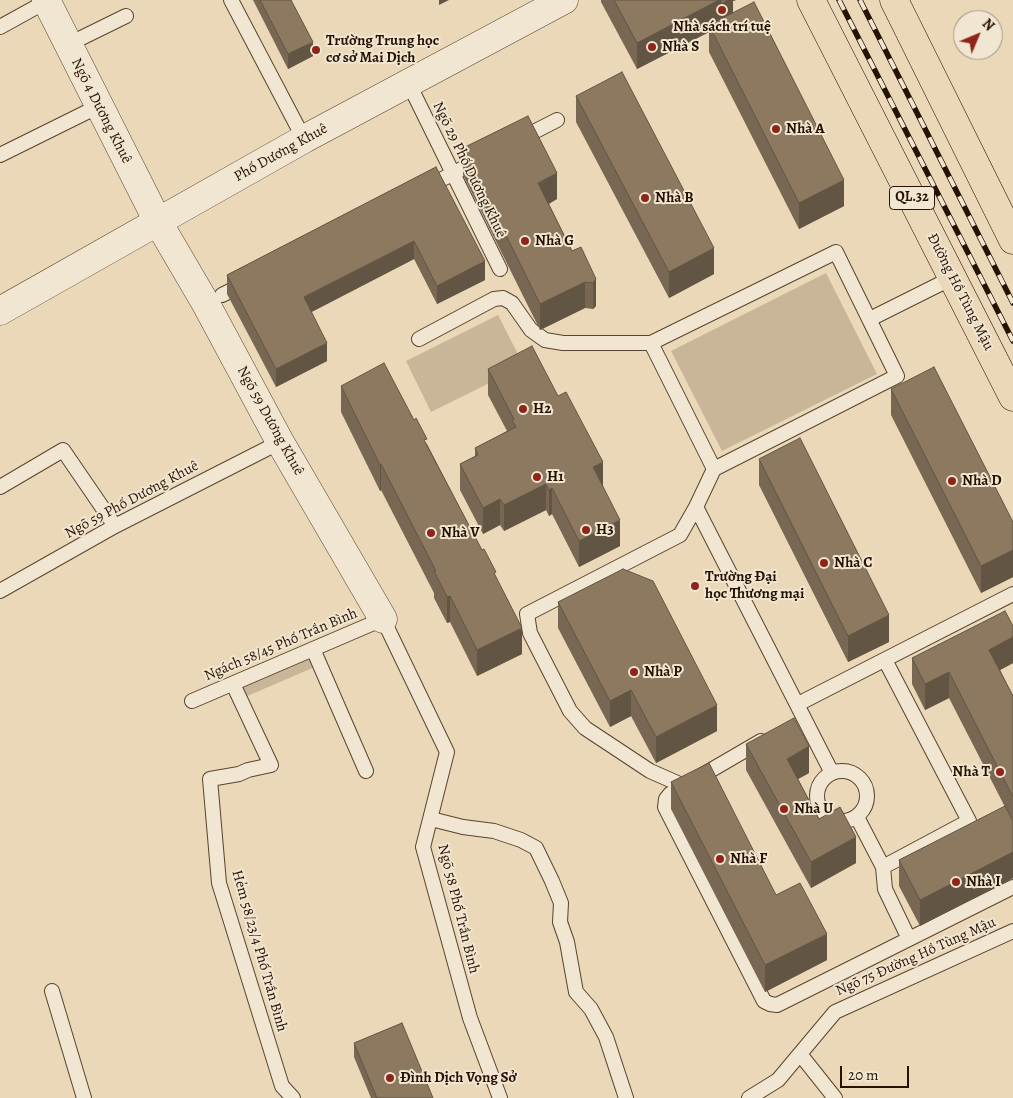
<!DOCTYPE html>
<meta charset="utf-8">
<style>
body{margin:0}
#map{position:relative;width:1013px;height:1098px;overflow:hidden;background:#ead8b8;font-family:Alegreya,serif}
canvas{display:block}
.north{position:absolute;left:953px;top:10px;width:50px;height:50px;box-sizing:border-box;background:#f1e6d1;border:1px solid #a0917e;border-radius:50%;rotate:45deg;font-size:14px;font-weight:700;line-height:20px;text-align:center;color:#271201}
.north::after{content:'';display:block;margin:auto;width:18px;height:22px;background:#8f2418;clip-path:polygon(50% 0,100% 100%,50% 72%,0 100%)}
.scale{position:absolute;left:840px;top:1066px;width:69px;height:22px;box-sizing:border-box;border:2px solid #271201;border-top:0;padding-left:6px;font-size:15px;line-height:18px;white-space:nowrap;color:#271201;-webkit-text-stroke:4px #f1e6d1;paint-order:stroke}
</style>
<div id="map">
<canvas width="1013" height="1098"></canvas>
<div class="north">N</div>
<div class="scale">20 m</div>
</div>
<script>
const c = document.querySelector('canvas').getContext('2d');
c.lineJoin = 'round';
function fill(path, color) { c.fillStyle = color; c.fill(path, 'evenodd'); }
const poly = rows => new Path2D(rows.map(r => 'M' + r).join(''));
function stroke(path, color, width, dash) { c.strokeStyle = color; c.lineWidth = width; c.lineCap = dash ? 'butt' : 'round'; c.setLineDash(dash || []); c.stroke(path); }
function label(font, color, halo, rows, align = 'center') {
  c.font = font + ' Alegreya,serif'; c.lineWidth = 4; c.setLineDash([]); c.textBaseline = 'middle'; c.strokeStyle = halo; c.fillStyle = color; for (const [text, x, y, turn = 0] of rows) {
    c.save(); c.translate(x, y); c.rotate((+turn || 0) * Math.PI / 180); c.textAlign = isNaN(turn) ? turn : align; if (halo) c.strokeText(text, 0, 0); c.fillText(text, 0, 0); c.restore();
  }
}
fill(poly([
 [826,273,877,374,722,451,671,351],
 [498,315,524,366,431,412,406,361],
 [311,654,317,666,245,697,239,685]
]), '#c9b699');
const service = poly([
 [231,0,304,139],
 [0,27,47,1],
 [67,45,126,16],
 [409,84,500,269],
 [520,139,557,120],
 [0,155,99,106],
 [427,187,479,160],
 [222,295,244,284],
 [870,319,952,278],
 [419,339,494,299,503,298,512,303,531,330,545,340,563,343,651,343,836,252,897,376,714,469,696,507,832,773],
 [651,343,714,469],
 [0,487,63,450,115,526],
 [0,591,115,526,280,442],
 [313,649,366,771],
 [233,684,271,765,248,770,239,774,210,779,219,883,282,1086,293,1098],
 [192,701,383,619,447,752,423,847,470,1018,500,1098],
 [798,704,1013,594],
 [761,741,670,794,666,799,665,807,764,1001,770,1004,777,1005,1013,887],
 '817 796a25 25 0 1 1 50 0a25 25 0 1 1-50 0Z',
 [684,786,650,771,585,728,570,711,530,633,527,614,680,535,696,507],
 [857,817,883,867,885,889,909,939],
 [431,819,463,827,494,831,521,840,536,848,552,881,561,903,560,922,567,942,576,992,591,1009,606,1037,626,1098],
 [883,867,969,821,885,660],
 [52,991,84,1098],
 [800,1054,835,1098],
 [749,1098,778,1080,835,1012,1013,931]
]);
const minor = poly([
 [46,0,158,222,206,304,280,442,383,619]
]);
const tertiary = poly([
 [0,311,304,139,564,0]
]);
const trunk = poly([
 [811,0,1013,397],
 [894,0,1013,240]
]);
stroke(service, '#58442f', 16);
stroke(minor, '#58442f', 29);
stroke(tertiary, '#58442f', 29);
stroke(trunk, '#271201', 29);
stroke(service, '#f1e6d1', 14);
stroke(minor, '#f1e6d1', 28);
stroke(tertiary, '#f1e6d1', 28);
stroke(trunk, '#ead8b8', 28);
const rail = poly([
 [839,0,1013,341],
 [860,0,1013,303]
]);
stroke(rail, '#271201', 5.5);
stroke(rail, '#f1e6d1', 4, [11]);
fill(poly([
 [253,0,291,0,313,56,288,69],
 [601,0,736,0,733,1,733,13,844,206,799,229,709,52,709,32,637,69,601,2],
 [576,96,714,274,669,298,576,122],
 [463,148,557,199,549,204,572,251,596,279,596,306,593,309,585,308,540,330,463,175],
 [436,167,485,280,437,304,414,259,311,312,327,361,276,387,227,294,227,275],
 [488,369,603,486,620,546,579,567,552,514,549,516,546,510,504,531,500,525,483,534,460,490,460,464,475,456,475,448,507,431,488,395],
 [341,386,427,444,496,578,522,654,477,676,450,622,447,623,434,598,434,593,381,490,380,491,341,412],
 [891,389,1013,522,1013,577,981,593,891,415],
 [759,459,889,642,848,662,759,485],
 [558,602,717,731,656,763,631,716,610,727,558,628],
 [1013,626,1013,663,1000,670,1013,696,1013,878,920,926,899,886,899,860,1005,807,949,698,925,710,912,684,912,658],
 [746,744,809,773,798,779,819,819,856,863,811,888,746,770],
 [671,782,776,895,827,960,765,992,671,809],
 [354,1043,433,1098,371,1098,354,1057]
]), '#786853');
fill(poly([
 [439,0,449,0,439,5],
 [719,0,736,0,733,1,733,16,709,25,709,32,637,69,637,43],
 [313,42,313,56,288,69,288,54],
 [557,173,557,199,538,209,538,183],
 [844,180,844,206,799,229,799,203],
 [414,241,414,259,304,316,304,297],
 [714,248,714,274,669,298,669,272],
 [485,261,485,280,437,304,437,286],
 [596,279,596,306,593,309,593,283],
 [585,282,585,308,540,330,540,304],
 [327,343,327,361,276,387,276,369],
 [603,462,603,489,593,467],
 [381,464,381,490,380,491,380,465],
 [546,484,546,510,504,531,504,505],
 [552,488,552,514,549,516,549,490],
 [500,499,500,525,483,534,483,508],
 [620,520,620,546,579,567,579,541],
 [1013,550,1013,577,981,593,981,566],
 [450,596,450,622,447,623,447,597],
 [889,615,889,642,848,662,848,636],
 [522,628,522,654,477,676,477,650],
 [1013,637,1013,663,989,676,989,650],
 [949,672,949,698,925,710,925,684],
 [631,690,631,716,610,727,610,701],
 [717,705,717,731,656,763,656,737],
 [809,746,809,773,787,785,787,759],
 [856,837,856,863,811,888,811,862],
 [1013,852,1013,878,920,926,920,900],
 [827,934,827,960,765,992,765,965]
]), '#625543');
const building = poly([
 [260,0,291,0,313,42,288,54,260,0],
 [614,0,719,0,637,43,614,0],
 [721,0,728,0,721,4,721,0],
 [754,2,844,180,799,203,709,25,754,2],
 [622,72,714,248,669,272,576,96,622,72],
 [528,116,557,173,538,183,572,251,581,247,596,279,593,283,585,282,540,304,463,148,528,116],
 [436,167,485,261,437,286,414,241,304,297,327,343,276,369,227,275,436,167],
 [532,346,558,396,566,392,603,462,593,467,620,520,579,541,552,488,549,490,546,484,504,505,500,499,483,508,460,464,478,455,475,448,516,427,512,420,514,419,488,369,532,346],
 [384,363,414,420,416,418,427,439,424,440,482,550,484,549,496,572,494,573,522,628,477,650,450,596,447,597,434,571,436,571,381,464,380,465,341,386,384,363],
 [934,367,1013,522,1013,550,981,566,891,389,934,367],
 [800,438,889,615,848,636,759,459,800,438],
 [623,569,653,581,717,705,656,737,631,690,610,701,558,602,623,569],
 [1005,611,1013,626,1013,637,989,650,1013,696,1013,797,949,672,925,684,912,658,1005,611],
 [794,718,809,746,787,759,819,819,840,807,856,837,811,862,746,744,794,718],
 [709,763,776,895,800,883,827,934,765,965,671,782,709,763],
 [1005,806,1013,821,1013,852,920,900,899,860,1005,806],
 [402,1023,433,1098,377,1098,354,1043,402,1023]
]);
fill(building, '#8c7960');
stroke(building, '#625543', 1);
for (const [x, y, r, color] of [
 [722,10,5,"#8f2418"],
 [652,47,5,"#8f2418"],
 [316,50,5,"#8f2418"],
 [776,129,5,"#8f2418"],
 [645,198,5,"#8f2418"],
 [525,241,5,"#8f2418"],
 [523,409,5,"#8f2418"],
 [537,477,5,"#8f2418"],
 [952,481,5,"#8f2418"],
 [586,530,5,"#8f2418"],
 [431,533,5,"#8f2418"],
 [824,563,5,"#8f2418"],
 [695,586,5,"#8f2418"],
 [634,672,5,"#8f2418"],
 [1000,772,5,"#8f2418"],
 [784,809,5,"#8f2418"],
 [720,859,5,"#8f2418"],
 [956,882,5,"#8f2418"],
 [390,1078,5,"#8f2418"]
]) { const dot = new Path2D(); dot.arc(x, y, r, 0, 2 * Math.PI); c.fillStyle = color; c.fill(dot); stroke(dot, '#f1e6d1', 2); }
for (const [x, y, w] of [
 [912,198,45]
]) { const box = new Path2D(); box.roundRect(x - w / 2, y - 11.5, w, 23, 4); c.fillStyle = '#f1e6d1'; c.fill(box); stroke(box, '#271201', 1); }
label('bold 14px', '#271201', null, [
 ["QL.32",912,198]
]);
label('bold 15px', '#271201', '#f1e6d1', [
 ["Nhà sách trí tuệ",722,27,"center"],
 ["Trường Trung học",326,41],
 ["cơ sở Mai Dịch",326,58],
 ["Nhà S",662,47],
 ["Nhà A",786,129],
 ["Nhà B",655,198],
 ["Nhà G",535,241],
 ["H2",533,409],
 ["H1",547,477],
 ["Nhà D",962,481],
 ["H3",596,530],
 ["Nhà V",441,533],
 ["Nhà C",834,563],
 ["Trường Đại",705,577],
 ["học Thương mại",705,594],
 ["Nhà P",644,672],
 ["Nhà T",990,772,"right"],
 ["Nhà U",794,809],
 ["Nhà F",730,859],
 ["Nhà I",966,882],
 ["Đình Dịch Vọng Sở",400,1078]
], 'left');
label('15px', '#271201', '#f1e6d1', [
 ["Ngõ 4 Dương Khuê",101,111,63],
 ["Phố Dương Khuê",281,153,-29],
 ["Ngõ 29 Phố Dương Khuê",469,170,64],
 ["Đường Hồ Tùng Mậu",960,292,63],
 ["Ngõ 59 Dương Khuê",270,421,61],
 ["Ngõ 59 Phố Dương Khuê",132,500,-28],
 ["Ngách 58/45 Phố Trần Bình",281,645,-23],
 ["Ngõ 58 Phố Trần Bình",458,909,76],
 ["Hẻm 58/23/4 Phố Trần Bình",259,951,74],
 ["Ngõ 75 Đường Hồ Tùng Mậu",916,957,-24]
]);
</script>
